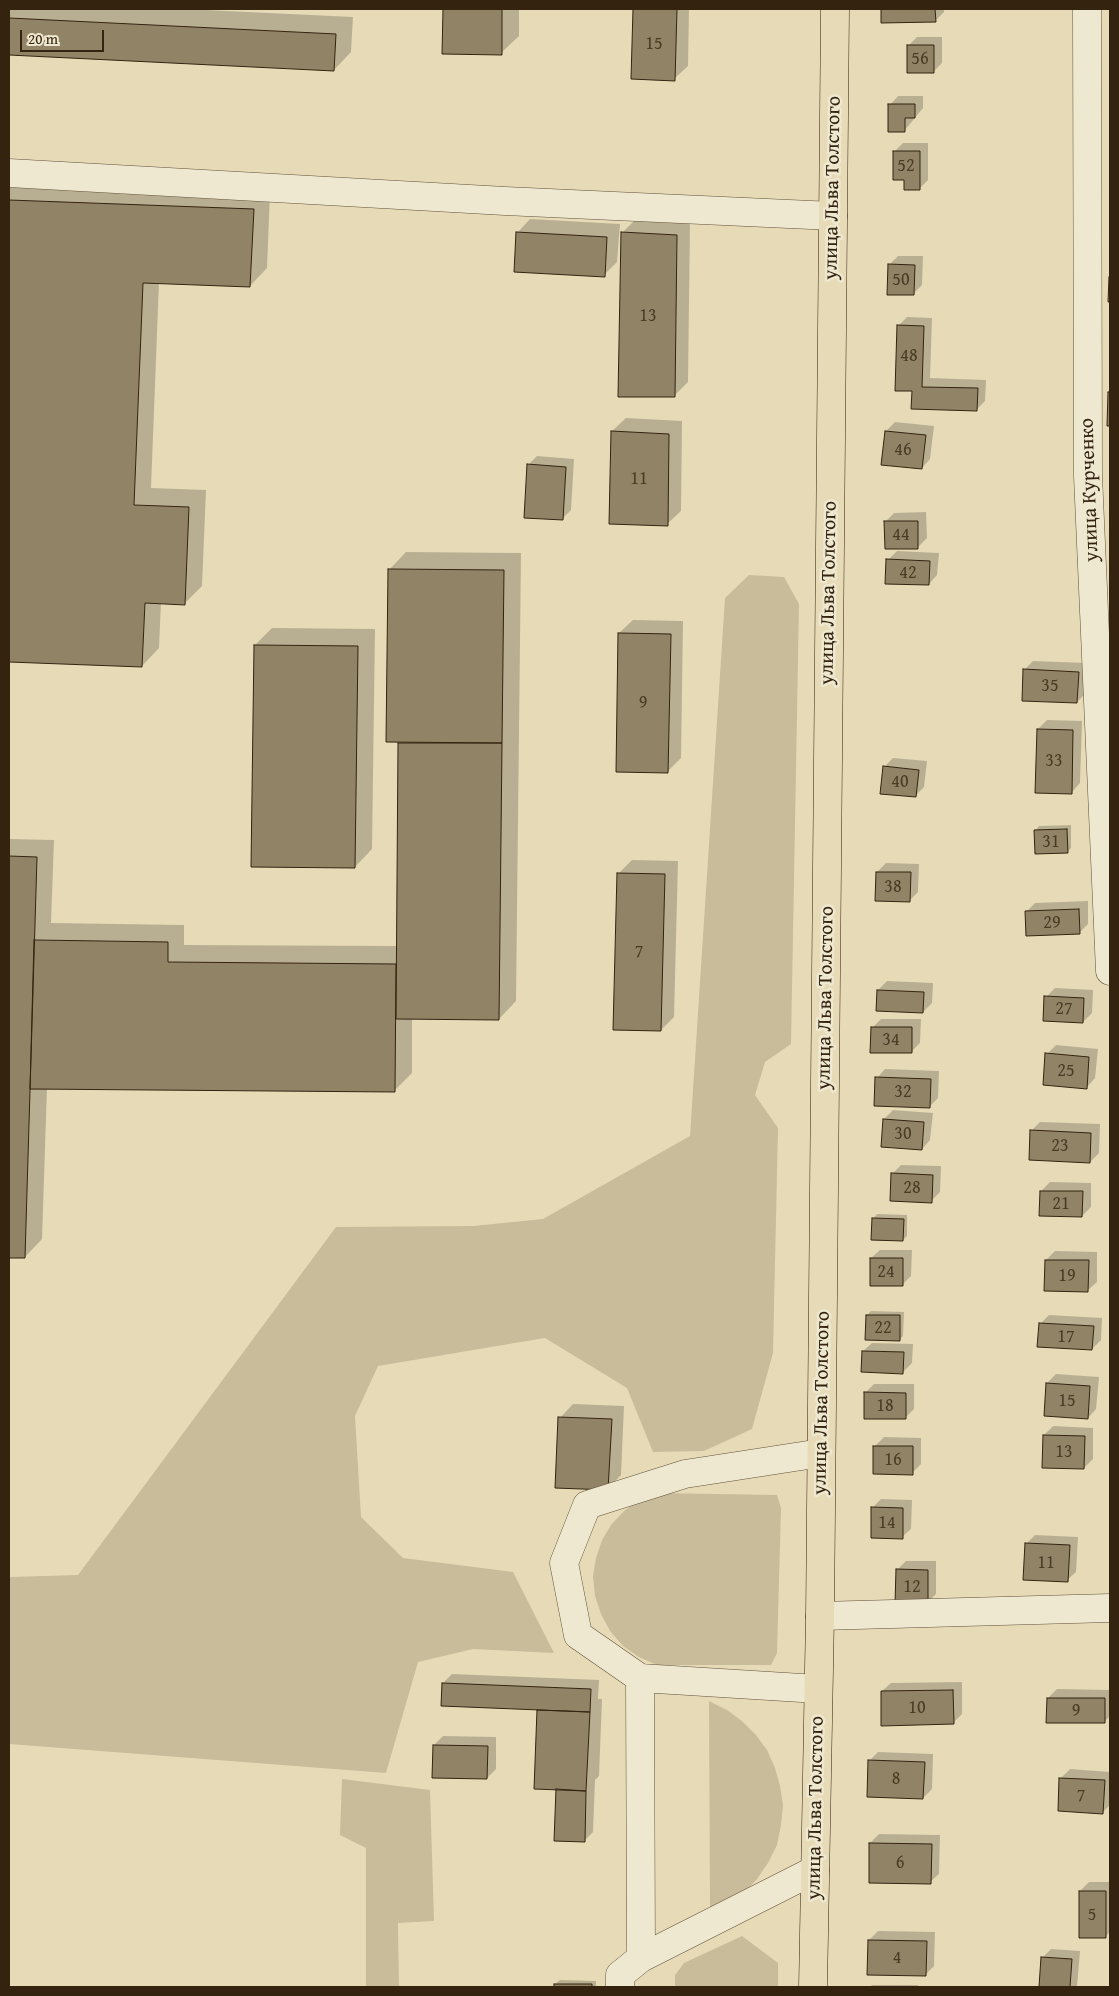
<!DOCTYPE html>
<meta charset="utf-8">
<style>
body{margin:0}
#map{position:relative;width:1119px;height:1996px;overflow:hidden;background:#e7dbb7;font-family:"Gentium Book Plus",serif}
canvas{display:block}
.frame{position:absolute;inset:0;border:10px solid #33230f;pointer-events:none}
.scale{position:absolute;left:20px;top:30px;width:84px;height:22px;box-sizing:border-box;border:2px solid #33230f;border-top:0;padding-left:6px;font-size:15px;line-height:18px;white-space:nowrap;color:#33230f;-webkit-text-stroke:4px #efe8d0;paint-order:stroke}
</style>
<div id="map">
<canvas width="1119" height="1996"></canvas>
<div class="frame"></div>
<div class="scale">20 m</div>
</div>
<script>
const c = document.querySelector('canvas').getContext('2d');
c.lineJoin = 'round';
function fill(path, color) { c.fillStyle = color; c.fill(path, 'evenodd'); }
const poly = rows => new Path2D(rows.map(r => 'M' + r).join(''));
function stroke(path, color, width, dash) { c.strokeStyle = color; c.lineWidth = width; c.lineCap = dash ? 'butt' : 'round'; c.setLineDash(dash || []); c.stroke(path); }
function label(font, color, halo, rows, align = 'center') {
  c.font = font + ' "Gentium Book Plus",serif'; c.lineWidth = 5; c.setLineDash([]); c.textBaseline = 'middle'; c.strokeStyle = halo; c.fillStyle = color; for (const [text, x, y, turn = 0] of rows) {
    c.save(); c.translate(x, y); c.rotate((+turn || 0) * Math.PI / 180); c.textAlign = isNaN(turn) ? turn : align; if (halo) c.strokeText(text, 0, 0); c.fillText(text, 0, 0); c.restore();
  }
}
fill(poly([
 [749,575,784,577,799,604,791,1044,765,1062,755,1095,778,1128,773,1353,752,1429,704,1451,653,1452,627,1388,545,1338,378,1366,355,1416,361,1517,403,1558,513,1572,554,1653,473,1649,418,1662,386,1773,9,1744,9,1577,78,1575,336,1227,473,1226,543,1219,690,1136,725,598],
 [656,1493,777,1495,781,1508,777,1653,771,1665,657,1665,639,1657,623,1646,610,1631,601,1614,595,1596,593,1576,596,1558,602,1540,611,1525,624,1511,639,1500],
 [709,1701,727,1710,742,1721,756,1735,767,1750,775,1768,780,1786,783,1805,781,1825,777,1845,768,1863,757,1879,743,1894,710,1914],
 [342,1779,430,1790,434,1921,398,1923,399,1987,366,1987,366,1848,340,1835],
 [742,1936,778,1963,778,1987,675,1987,675,1975,684,1963]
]), '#c8bc9a');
fill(poly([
 [9,9,185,9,353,17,351,52,334,70,9,54],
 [444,9,519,9,519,36,501,53,444,52],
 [635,9,689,9,688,66,674,79,632,78],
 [883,9,944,9,944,12,935,21,883,22],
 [917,37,942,37,942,63,933,72,908,46],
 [898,96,923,96,923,108,905,130,890,105],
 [903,143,928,143,928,180,919,189,906,178,894,152],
 [9,182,270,192,267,268,250,286,159,282,151,488,206,490,202,586,185,603,161,602,159,648,142,666,10,660,9,662],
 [530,219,620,224,617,262,604,275,517,233],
 [636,219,690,222,688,382,675,395,623,232],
 [898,256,923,256,922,285,913,294,890,264],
 [907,317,932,318,930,378,986,380,985,401,976,410,913,390,898,326],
 [626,418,682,421,681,511,667,524,612,431],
 [895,422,934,426,930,459,922,468,886,431],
 [537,456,574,459,571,510,562,519,528,465],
 [926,512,927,538,918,547,885,522,894,513],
 [897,551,939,553,937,575,929,584,888,560],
 [406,552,521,553,516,1001,499,1019,412,1018,412,1073,394,1091,47,1087,42,1239,25,1257,9,1256,9,839,54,840,51,923,184,925,184,945,398,946,399,741,389,570],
 [633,620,683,621,681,758,668,771,619,633],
 [272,628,375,629,372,849,355,867,255,645],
 [1033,661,1087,663,1086,693,1077,702,1024,670],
 [1047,720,1082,721,1080,783,1072,792,1038,729],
 [893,758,927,761,924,787,915,796,884,767],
 [1071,825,1071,848,1067,852,1035,831,1039,826],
 [632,860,678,861,674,1017,661,1030,618,874],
 [886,863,919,864,918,892,909,901,877,872],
 [1088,901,1088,924,1079,933,1026,912,1035,903],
 [887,981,933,983,932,1003,923,1012,878,990],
 [1055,988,1093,990,1092,1013,1083,1022,1046,997],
 [881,1019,921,1019,920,1043,911,1052,872,1028],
 [1056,1045,1098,1049,1095,1078,1087,1087,1047,1054],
 [885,1069,939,1071,938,1098,929,1107,877,1078],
 [893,1110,933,1113,930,1140,922,1149,884,1119],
 [1040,1122,1100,1124,1099,1153,1090,1162,1031,1131],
 [901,1165,941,1166,940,1192,931,1201,892,1174],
 [1050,1182,1091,1183,1091,1207,1082,1216,1041,1191],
 [877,1214,907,1215,907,1236,903,1240,873,1219],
 [880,1250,912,1250,911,1276,902,1285,871,1258],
 [1055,1251,1097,1252,1097,1282,1088,1290,1046,1260],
 [871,1311,904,1312,903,1336,899,1340,867,1315],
 [1049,1315,1102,1318,1101,1340,1092,1349,1040,1324],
 [872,1343,913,1344,912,1363,903,1372,863,1351],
 [1056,1374,1099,1377,1096,1409,1088,1418,1045,1415,1047,1383],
 [874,1384,914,1384,914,1409,905,1418,865,1393],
 [573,1404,624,1406,621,1475,608,1489,560,1418],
 [1053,1426,1093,1428,1093,1459,1084,1468,1044,1435],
 [884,1437,921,1438,921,1464,912,1473,875,1446],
 [881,1499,912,1500,911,1529,902,1537,872,1508],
 [1035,1535,1078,1537,1076,1572,1067,1580,1026,1544],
 [906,1561,936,1561,936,1594,927,1603,897,1570],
 [452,1674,599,1680,598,1699,602,1699,599,1776,595,1780,593,1832,584,1841,557,1788,539,1710,540,1708,443,1683],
 [962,1682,962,1714,953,1723,882,1691,891,1683],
 [1057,1689,1110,1690,1110,1716,1104,1722,1048,1698],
 [443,1736,496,1737,496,1769,487,1778,434,1745],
 [878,1752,933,1754,932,1789,923,1798,869,1761],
 [1070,1769,1110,1772,1110,1805,1102,1813,1061,1778],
 [879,1834,940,1835,939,1874,930,1882,870,1843],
 [1089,1882,1110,1882,1110,1932,1105,1937,1080,1891],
 [878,1931,935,1932,934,1966,925,1975,869,1940],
 [1051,1949,1080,1951,1077,1987,1041,1987,1042,1958],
 [560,1980,596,1981,596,1987,555,1987,555,1984],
 [872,1985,918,1985,918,1987,870,1987]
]), '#0003');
const building = poly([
 [443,9,502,9,502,55,442,54,443,9],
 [633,9,677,9,675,81,631,79,633,9],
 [881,9,935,9,936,22,881,23,881,9],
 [9,18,336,34,334,71,9,55,9,18],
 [907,45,934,45,934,73,907,73,907,45],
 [888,104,915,104,915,118,905,118,905,132,888,132,888,104],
 [893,151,920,151,920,190,904,190,904,180,893,180,893,151],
 [9,200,254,209,250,287,143,283,134,505,189,507,185,605,145,603,142,667,9,662,9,200],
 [516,232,607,237,605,277,514,272,516,232],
 [621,232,677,235,675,397,618,397,621,232],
 [888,264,915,265,914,295,887,295,888,264],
 [1109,277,1110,277,1110,302,1108,302,1109,277],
 [897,325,924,326,922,387,978,388,977,411,911,409,912,391,895,391,897,325],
 [1108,392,1110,392,1110,426,1107,426,1108,392],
 [611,431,669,434,668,526,609,524,611,431],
 [885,431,926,435,922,469,881,465,885,431],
 [527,464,566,467,563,520,524,518,527,464],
 [884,521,918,521,918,549,885,549,884,521],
 [886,559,930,561,929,585,885,584,886,559],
 [388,569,504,570,502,743,386,742,388,569],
 [618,633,671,634,668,773,616,772,618,633],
 [254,645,358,646,355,868,251,867,254,645],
 [1023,669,1079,672,1077,703,1022,701,1023,669],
 [1037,729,1073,730,1072,794,1035,793,1037,729],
 [398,743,502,743,499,1020,396,1019,398,743],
 [883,766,919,770,916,797,880,794,883,766],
 [1067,829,1068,853,1035,854,1034,830,1067,829],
 [9,856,37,857,25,1258,9,1258,9,856],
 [876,872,911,872,910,902,875,901,876,872],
 [617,873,665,874,661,1031,613,1030,617,873],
 [1079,909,1080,934,1026,936,1025,911,1079,909],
 [34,940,168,942,168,962,396,964,395,1092,30,1089,34,940],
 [877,990,924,992,923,1013,876,1011,877,990],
 [1044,996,1084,998,1083,1023,1043,1021,1044,996],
 [871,1027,912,1027,912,1053,870,1053,871,1027],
 [1045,1053,1089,1057,1087,1089,1043,1085,1045,1053],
 [875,1077,931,1079,930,1108,874,1106,875,1077],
 [883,1119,924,1122,922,1150,881,1147,883,1119],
 [1030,1130,1091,1133,1090,1163,1029,1160,1030,1130],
 [891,1173,933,1175,932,1203,890,1201,891,1173],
 [1040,1191,1083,1191,1082,1217,1039,1216,1040,1191],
 [872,1218,904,1219,903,1241,871,1240,872,1218],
 [870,1258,903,1258,903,1286,870,1286,870,1258],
 [1045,1260,1089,1260,1088,1292,1044,1291,1045,1260],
 [866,1315,900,1315,900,1341,865,1340,866,1315],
 [1039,1323,1094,1326,1092,1350,1037,1347,1039,1323],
 [862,1351,904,1352,903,1374,861,1372,862,1351],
 [1046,1383,1090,1386,1088,1419,1044,1416,1046,1383],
 [864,1392,906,1393,906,1419,864,1419,864,1392],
 [558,1417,612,1419,608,1490,555,1488,558,1417],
 [1043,1435,1085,1436,1084,1469,1042,1468,1043,1435],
 [873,1446,913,1446,913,1475,873,1474,873,1446],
 [871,1507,903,1508,903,1539,871,1538,871,1507],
 [1025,1543,1070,1545,1068,1582,1023,1580,1025,1543],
 [896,1569,928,1570,928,1604,895,1604,896,1569],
 [442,1683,591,1689,590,1712,441,1706,442,1683],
 [953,1690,954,1724,881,1726,881,1691,953,1690],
 [1047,1698,1105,1698,1105,1723,1046,1723,1047,1698],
 [537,1710,590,1712,586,1791,534,1789,537,1710],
 [433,1745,488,1746,487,1779,432,1778,433,1745],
 [868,1760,925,1762,923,1799,867,1797,868,1760],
 [1059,1778,1105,1780,1103,1814,1058,1811,1059,1778],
 [556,1789,586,1791,585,1842,554,1841,556,1789],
 [869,1843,932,1844,931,1884,869,1883,869,1843],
 [1079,1891,1106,1891,1106,1938,1079,1938,1079,1891],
 [868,1940,927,1941,926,1976,867,1975,868,1940],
 [1041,1957,1072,1959,1070,1987,1039,1987,1041,1957],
 [554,1984,592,1984,592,1987,554,1987,554,1984]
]);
fill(building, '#918366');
stroke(building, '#33230f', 1);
const minor = poly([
 [1087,9,1088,476,1110,971],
 [9,173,505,201,833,216],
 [820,1616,1110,1608],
 [640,1678,641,1958],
 [818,1689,640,1678,578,1635,564,1563,587,1505,685,1474,821,1453],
 [620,1987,620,1975,641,1958,815,1870]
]);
const major = poly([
 [813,1987,820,1616,835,9]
]);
stroke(minor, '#605139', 29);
stroke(major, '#33230f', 29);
stroke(minor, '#efe8d0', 28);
stroke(major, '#e7dbb7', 28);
label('18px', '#4a3b25', null, [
 ["15",654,44],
 ["56",920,59],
 ["52",906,166],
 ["50",901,280],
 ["13",648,316],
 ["48",909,356],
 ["46",903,450],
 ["11",639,479],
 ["44",901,535],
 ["42",908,573],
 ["35",1050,686],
 ["9",643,703],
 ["33",1054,761],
 ["40",900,782],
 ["31",1051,842],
 ["38",893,887],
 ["29",1052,923],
 ["7",639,952],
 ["27",1064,1009],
 ["34",891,1040],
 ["25",1066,1071],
 ["32",903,1092],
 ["30",903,1134],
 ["23",1060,1146],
 ["28",912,1188],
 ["21",1061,1204],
 ["24",886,1272],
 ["19",1067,1276],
 ["22",883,1328],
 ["17",1066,1337],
 ["15",1067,1401],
 ["18",885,1406],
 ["13",1064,1452],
 ["16",893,1460],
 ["14",887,1523],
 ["11",1046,1563],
 ["12",912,1587],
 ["10",917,1708],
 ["9",1076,1711],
 ["8",896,1779],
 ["7",1081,1796],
 ["6",900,1863],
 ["5",1092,1915],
 ["4",897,1958]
]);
label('20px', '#33230f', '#efe8d0', [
 ["улица Льва Толстого",833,188,-89],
 ["улица Курченко",1090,490,-92],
 ["улица Льва Толстого",829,593,-89],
 ["улица Льва Толстого",826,998,-89],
 ["улица Льва Толстого",822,1403,-89],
 ["улица Льва Толстого",816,1808,-89]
]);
</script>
